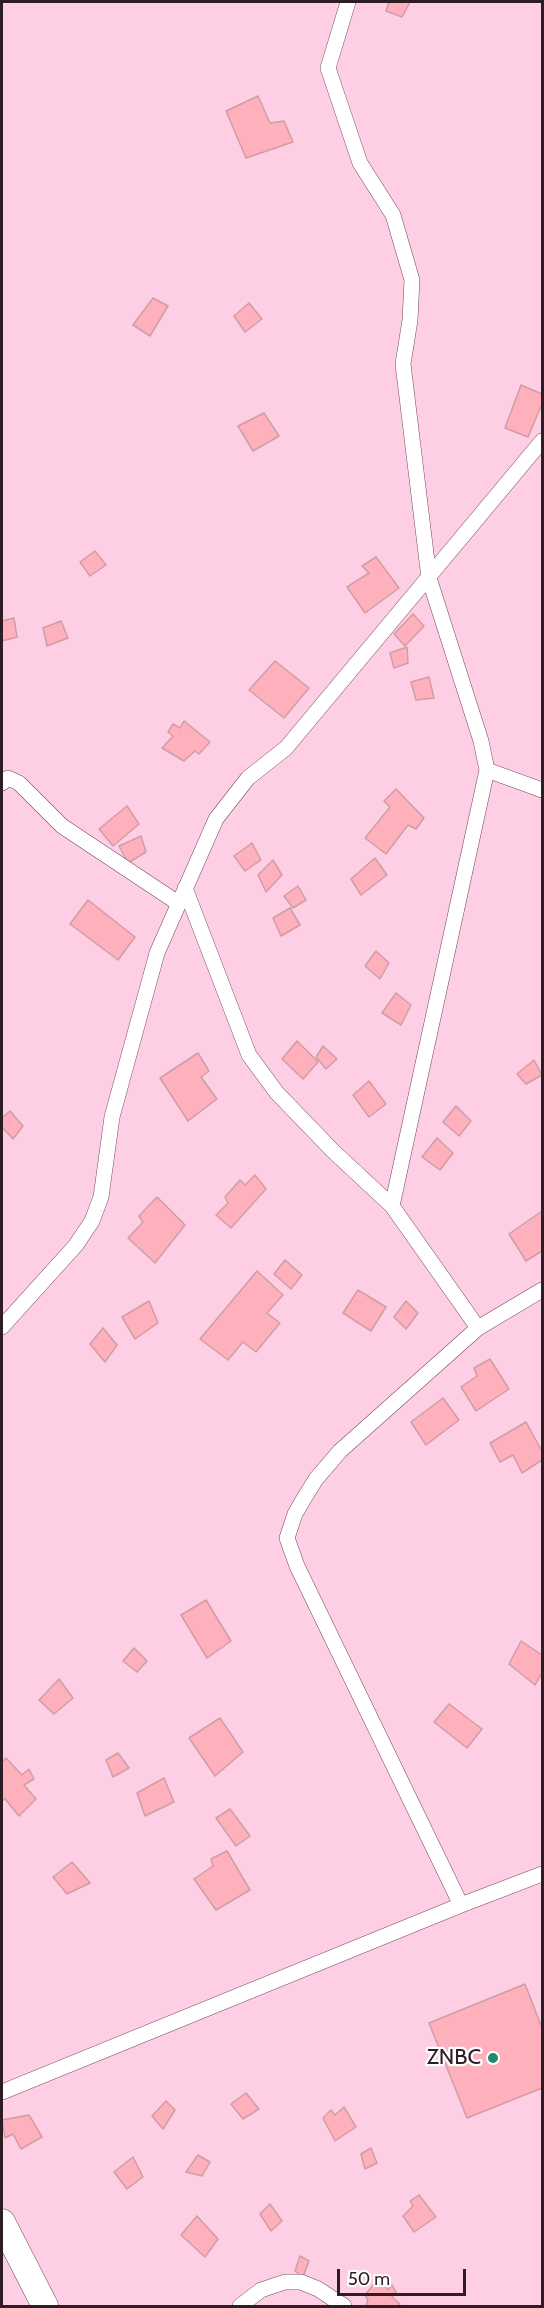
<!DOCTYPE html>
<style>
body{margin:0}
#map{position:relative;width:544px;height:2308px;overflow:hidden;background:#fecfe4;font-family:Cabin,sans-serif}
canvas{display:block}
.frame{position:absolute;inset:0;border:3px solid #2f1d26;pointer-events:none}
.scale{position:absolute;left:337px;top:2269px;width:129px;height:27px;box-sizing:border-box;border:3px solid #2f1d26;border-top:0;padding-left:8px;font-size:18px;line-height:21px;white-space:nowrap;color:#2f1d26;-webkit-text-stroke:4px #fff;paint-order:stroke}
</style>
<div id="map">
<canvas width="544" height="2308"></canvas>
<div class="frame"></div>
<div class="scale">50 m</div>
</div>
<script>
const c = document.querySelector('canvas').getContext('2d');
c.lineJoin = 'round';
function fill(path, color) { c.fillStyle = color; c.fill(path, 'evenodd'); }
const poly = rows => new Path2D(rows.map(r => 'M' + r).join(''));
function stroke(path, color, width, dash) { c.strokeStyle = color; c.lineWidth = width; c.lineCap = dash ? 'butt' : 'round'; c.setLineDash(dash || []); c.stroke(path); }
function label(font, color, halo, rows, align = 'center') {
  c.font = font + ' Cabin,sans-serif'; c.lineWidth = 4.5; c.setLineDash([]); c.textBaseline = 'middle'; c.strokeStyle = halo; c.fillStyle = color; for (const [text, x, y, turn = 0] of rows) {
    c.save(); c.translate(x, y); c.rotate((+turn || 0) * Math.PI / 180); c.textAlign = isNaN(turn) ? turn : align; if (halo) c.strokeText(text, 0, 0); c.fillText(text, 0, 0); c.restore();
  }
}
const building = poly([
 [389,2,410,2,402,17,386,11,389,2],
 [258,96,270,123,284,121,293,142,246,158,226,111,258,96],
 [153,298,168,306,150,336,133,325,153,298],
 [249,303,262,319,245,332,234,316,249,303],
 [521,385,542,394,542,404,528,437,505,428,521,385],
 [264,413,279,436,253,451,238,426,264,413],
 [95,551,106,565,90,576,80,562,95,551],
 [376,557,399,588,365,613,347,587,369,573,362,566,376,557],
 [413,614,424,626,405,646,394,634,413,614],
 [14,618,17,637,2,641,2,621,14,618],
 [61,621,68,638,47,646,43,628,61,621],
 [407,647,408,663,394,668,390,653,407,647],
 [275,661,309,688,284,718,249,690,275,661],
 [429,677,434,698,416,700,411,682,429,677],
 [184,721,210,742,199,754,195,751,184,761,162,748,173,736,168,732,173,724,180,728,184,721],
 [396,789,424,818,416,829,408,825,386,854,365,838,390,807,384,801,396,789],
 [127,806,139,824,113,846,99,829,127,806],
 [141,836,146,852,128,863,119,846,141,836],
 [252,843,261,860,245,871,234,856,252,843],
 [375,858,387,875,361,895,351,879,375,858],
 [273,860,282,875,266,892,258,875,273,860],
 [298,886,306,900,293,908,284,896,298,886],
 [88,900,135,937,118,960,70,924,88,900],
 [290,908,300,925,281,936,273,918,290,908],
 [376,951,389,963,380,979,365,966,376,951],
 [396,993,411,1005,401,1025,382,1013,396,993],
 [297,1041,318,1062,303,1079,282,1059,297,1041],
 [323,1046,337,1059,326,1069,316,1057,323,1046],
 [198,1053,209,1071,201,1077,217,1099,188,1121,160,1078,198,1053],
 [534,1060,542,1075,526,1084,517,1074,534,1060],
 [369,1081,386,1104,369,1117,353,1095,369,1081],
 [456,1106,471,1121,459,1136,443,1122,456,1106],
 [10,1111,23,1126,13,1139,2,1127,2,1118,10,1111],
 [437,1138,453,1153,440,1170,422,1157,437,1138],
 [255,1175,266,1189,231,1228,216,1215,228,1203,225,1197,240,1180,245,1185,255,1175],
 [157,1197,185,1225,155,1263,128,1238,143,1222,139,1216,157,1197],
 [542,1211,542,1251,526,1261,509,1234,542,1211],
 [285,1260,302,1275,291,1289,274,1274,285,1260],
 [257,1271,283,1295,267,1313,280,1323,256,1352,243,1342,228,1360,200,1339,257,1271],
 [358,1290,386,1307,371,1331,343,1313,358,1290],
 [149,1301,158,1323,135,1339,122,1317,149,1301],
 [406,1301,418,1313,406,1329,394,1317,406,1301],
 [103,1328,117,1345,105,1362,90,1344,103,1328],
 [490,1359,509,1389,476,1411,461,1387,477,1376,474,1368,490,1359],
 [443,1398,459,1420,426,1445,411,1422,443,1398],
 [526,1422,542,1451,542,1460,522,1473,513,1455,500,1462,490,1443,526,1422],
 [206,1600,231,1641,207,1658,181,1615,206,1600],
 [521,1641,542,1655,542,1673,535,1685,509,1664,521,1641],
 [134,1648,147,1661,137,1672,123,1661,134,1648],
 [59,1679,73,1698,54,1714,39,1700,59,1679],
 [449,1704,482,1729,467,1748,434,1722,449,1704],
 [220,1718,243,1752,215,1776,189,1738,220,1718],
 [118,1753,129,1768,113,1777,106,1760,118,1753],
 [6,1758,22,1775,29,1769,34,1779,24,1785,36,1799,19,1816,5,1799,2,1801,2,1762,6,1758],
 [164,1778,174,1802,145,1816,137,1793,164,1778],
 [230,1809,250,1836,236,1846,216,1818,230,1809],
 [227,1851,250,1890,216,1910,194,1879,213,1866,211,1859,227,1851],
 [72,1862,90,1883,67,1894,53,1877,72,1862],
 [525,1984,542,2028,542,2088,467,2118,429,2023,525,1984],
 [246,2093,259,2109,243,2119,231,2104,246,2093],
 [166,2101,175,2110,163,2129,152,2116,166,2101],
 [344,2107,356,2127,335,2141,323,2118,331,2110,335,2115,344,2107],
 [29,2115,42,2137,21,2149,13,2134,5,2138,2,2120,29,2115],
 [371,2148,377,2163,365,2169,361,2154,371,2148],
 [198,2155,210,2162,202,2176,186,2172,198,2155],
 [133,2157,143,2177,127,2189,114,2172,133,2157],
 [419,2195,436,2217,414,2232,403,2216,413,2206,410,2201,419,2195],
 [270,2204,282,2221,271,2231,260,2214,270,2204],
 [197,2216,218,2239,205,2257,181,2235,197,2216],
 [300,2256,309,2261,303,2277,295,2271,300,2256],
 [378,2279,388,2290,392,2285,396,2292,392,2297,400,2304,398,2306,367,2306,366,2305,368,2300,365,2295,378,2279]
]);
fill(building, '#feb1bc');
stroke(building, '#cf9da4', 1.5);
const minor = poly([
 [348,2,328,68,360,163,393,215,412,280,410,320,403,364,429,578,481,741,487,770,392,1206],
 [487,770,542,790],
 [2,783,8,778,19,783,62,826,178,903],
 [185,888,249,1055,277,1093,333,1151,392,1206,478,1328],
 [2,1327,76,1245,92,1221,101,1197,112,1117,157,953,216,819,248,778,286,748,542,441],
 [461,1905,297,1566,287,1538,295,1514,303,1500,316,1479,340,1451,478,1328,542,1290],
 [2,2092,461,1905,542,1874],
 [240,2306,261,2290,285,2282,301,2282,318,2289,344,2306]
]);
const primary = poly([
 [2,2222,45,2306]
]);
stroke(minor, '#724a5d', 16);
stroke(primary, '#724a5d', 27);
stroke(minor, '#fff', 15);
stroke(primary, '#fff', 26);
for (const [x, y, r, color] of [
 [493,2058,6,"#1a8d6e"]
]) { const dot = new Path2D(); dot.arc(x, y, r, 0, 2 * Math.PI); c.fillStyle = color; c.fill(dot); stroke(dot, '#fff', 2); }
label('22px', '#2f1d26', '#fff', [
 ["ZNBC",481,2058]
], 'right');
</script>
